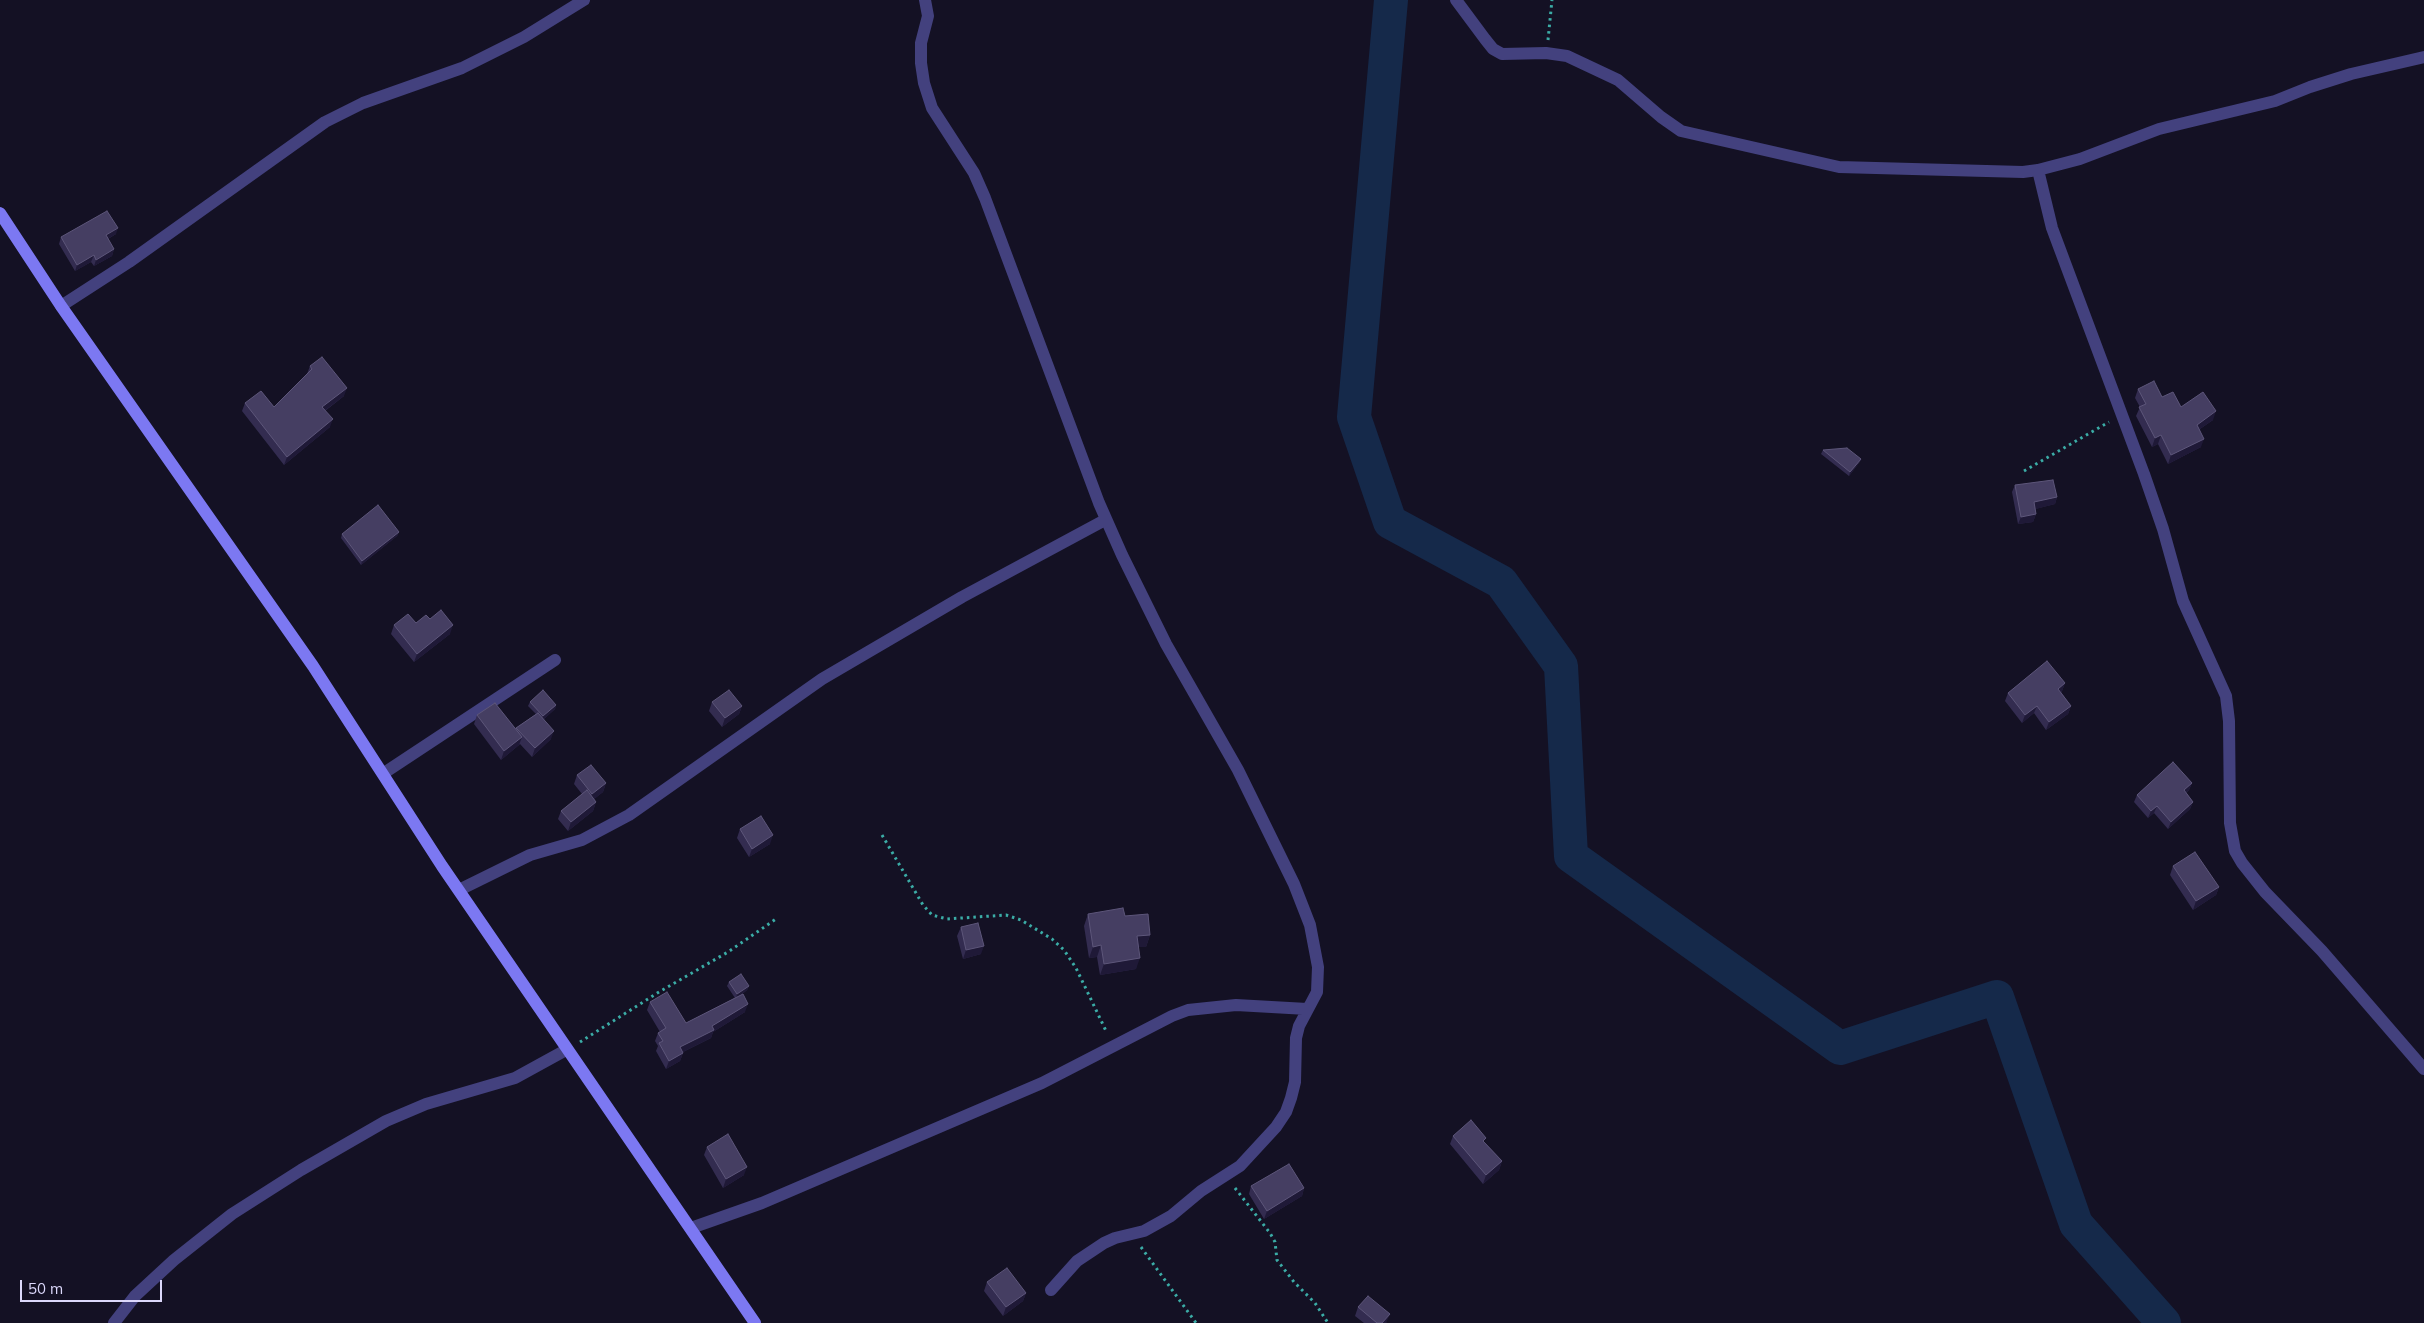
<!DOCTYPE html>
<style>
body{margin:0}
#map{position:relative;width:2424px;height:1323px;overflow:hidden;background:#141124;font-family:Mulish,sans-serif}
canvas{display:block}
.scale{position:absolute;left:20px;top:1280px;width:142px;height:22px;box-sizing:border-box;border:2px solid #dcd8fb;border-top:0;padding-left:6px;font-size:15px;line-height:18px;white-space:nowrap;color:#dcd8fb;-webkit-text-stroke:4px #141124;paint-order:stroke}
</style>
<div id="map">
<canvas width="2424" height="1323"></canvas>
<div class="scale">50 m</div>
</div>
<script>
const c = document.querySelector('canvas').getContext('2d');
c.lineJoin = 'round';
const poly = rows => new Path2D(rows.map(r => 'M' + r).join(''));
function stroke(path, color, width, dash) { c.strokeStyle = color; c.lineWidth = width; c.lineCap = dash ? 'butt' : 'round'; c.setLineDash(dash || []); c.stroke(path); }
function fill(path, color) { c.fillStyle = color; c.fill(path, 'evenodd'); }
stroke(poly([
 [1391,0,1354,417,1390,522,1501,582,1561,666,1571,856,1840,1048,1997,997,2076,1224,2164,1323]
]), '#15294a', 34);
stroke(poly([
 [1548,40,1552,0],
 [2024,471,2109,422],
 [882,835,923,905,932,915,947,919,1006,915,1021,920,1052,939,1064,950,1076,968,1107,1033],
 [580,1042,659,992,728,952,776,919],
 [1235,1188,1270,1233,1275,1242,1277,1260,1294,1282,1315,1303,1328,1323],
 [1141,1247,1196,1323]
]), '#3baca6', 3, [2.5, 4]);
stroke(poly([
 [925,0,928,16,921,43,921,63,924,83,932,108,974,173,985,198,1099,503,1122,555,1166,644,1238,770,1294,884,1310,925,1318,967,1317,992,1299,1026,1296,1038,1295,1082,1291,1098,1286,1112,1276,1127,1240,1166,1201,1191,1171,1216,1144,1231,1115,1238,1104,1243,1077,1261,1051,1290],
 [1456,0,1485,39,1493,49,1502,54,1546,53,1567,56,1618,80,1661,117,1681,131,1839,167,2023,172,2038,170,2080,159,2159,129,2275,101,2310,87,2351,74,2424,57],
 [2038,170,2052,228,2144,474,2163,529,2183,601,2226,696,2229,721,2230,823,2235,851,2242,863,2265,892,2322,951,2424,1069],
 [61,306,129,262,325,122,363,103,462,68,524,37,584,0],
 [384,773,555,660],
 [459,890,530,855,582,840,629,815,822,679,962,597,1105,520],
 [691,1228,762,1203,1042,1083,1172,1016,1188,1010,1236,1005,1307,1009],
 [114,1323,135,1296,174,1260,232,1214,301,1170,386,1121,426,1104,515,1078,566,1050]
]), '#43417e', 12);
stroke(poly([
 [0,213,61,306,313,666,442,866,755,1323]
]), '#7c78f2', 12);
fill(poly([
 [116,234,108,239,114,249,112,256,94,266,91,262,75,271,59,244,61,237],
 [310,366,344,396,325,411,330,427,284,465,242,411,245,403,274,407,307,374],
 [2138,389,2162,397,2181,407,2213,420,2200,429,2201,447,2168,464,2158,444,2152,447,2136,416,2140,407,2135,398],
 [1823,450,1861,459,1859,463,1849,476,1821,454],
 [2015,485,2057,497,2055,504,2035,509,2036,514,2033,522,2018,524,2012,492],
 [399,532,397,536,361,565,341,538,342,534],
 [430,619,450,634,414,662,391,634,394,625,416,623],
 [2065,683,2062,691,2061,692,2071,706,2068,714,2046,730,2034,713,2022,723,2005,701,2008,693],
 [530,702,556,705,555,709,544,719,551,739,532,757,520,744,519,745,501,760,474,724,477,715,516,728,536,714,528,706],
 [712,702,742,706,739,714,722,727,709,711],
 [577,775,606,783,603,792,594,799,596,802,593,811,568,831,558,819,561,811,582,794,574,784],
 [2192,783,2189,790,2186,793,2193,802,2190,809,2168,829,2154,813,2148,818,2134,802,2137,795],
 [740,829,770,844,749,857,737,838],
 [2173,866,2219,887,2216,895,2193,910,2170,875],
 [1088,914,1150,935,1146,947,1139,947,1136,969,1100,975,1097,957,1089,958,1084,926],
 [961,927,981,954,963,959,957,936],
 [729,982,749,986,747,990,741,995,745,1012,713,1032,711,1038,683,1052,683,1053,680,1061,666,1069,656,1051,658,1046,655,1041,658,1033,660,1032,647,1010,650,1002,686,1023,735,998,727,986],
 [1453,1136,1485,1143,1502,1161,1499,1170,1483,1184,1450,1144],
 [707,1147,744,1175,723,1188,704,1155],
 [1251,1186,1304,1188,1302,1196,1264,1219,1249,1194],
 [987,1282,1026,1293,1023,1301,1003,1316,984,1291],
 [1358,1307,1387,1323,1364,1323,1355,1316]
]), '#332c50');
fill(poly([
 [118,228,116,234,104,241,106,235],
 [114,249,112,256,94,266,96,260],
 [94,255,91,262,75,271,77,265],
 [347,388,344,396,319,415,322,407],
 [2216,411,2213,420,2194,433,2197,425],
 [333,419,330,427,284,465,287,457],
 [2161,435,2158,444,2152,447,2155,438],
 [2204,439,2201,447,2168,464,2171,455],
 [1861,459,1859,463,1849,476,1850,472],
 [2057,497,2055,504,2032,510,2034,502],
 [2036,514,2033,522,2018,524,2021,517],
 [399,532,397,536,361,565,362,561],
 [453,625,450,634,414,662,417,654],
 [2065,683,2062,691,2056,696,2058,689],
 [556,705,555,709,542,721,543,716],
 [742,706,739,714,722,727,725,718],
 [2037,706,2034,713,2022,723,2025,715],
 [2071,706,2068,714,2046,730,2049,722],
 [554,731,551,739,532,757,535,748],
 [522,737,519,745,501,760,504,751],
 [606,783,603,792,589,803,592,794],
 [2192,783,2189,790,2181,797,2184,790],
 [596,802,593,811,568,831,571,822],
 [2193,802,2190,809,2168,829,2171,822],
 [2157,806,2154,813,2148,818,2151,811],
 [773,835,770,844,749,857,752,849],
 [2219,887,2216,895,2193,910,2196,901],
 [1150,935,1146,947,1133,947,1137,936],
 [1101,945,1097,957,1089,958,1093,947],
 [984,946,981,954,963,959,966,950],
 [1140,958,1136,969,1100,975,1104,964],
 [749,986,747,990,736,999,737,994],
 [748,1004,745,1012,713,1032,711,1038,677,1055,680,1047,712,1026],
 [683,1053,680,1061,666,1069,669,1061],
 [1502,1161,1499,1170,1483,1184,1486,1175],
 [747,1167,744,1175,723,1188,726,1179],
 [1304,1188,1302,1196,1264,1219,1267,1211],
 [1026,1293,1023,1301,1003,1316,1006,1307],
 [1390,1314,1386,1323,1382,1323]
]), '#1f1937');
const building = poly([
 [107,211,118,228,106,235,114,249,96,260,94,255,77,265,61,237,107,211],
 [322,357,347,388,322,407,333,419,287,457,245,403,261,391,274,407,312,369,310,366,322,357],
 [2154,381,2162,397,2173,392,2181,407,2203,392,2216,411,2197,425,2204,439,2171,455,2161,435,2155,438,2139,407,2146,404,2138,389,2154,381],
 [1847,448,1861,459,1850,472,1823,450,1847,448],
 [2053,480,2057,497,2034,502,2036,514,2021,517,2015,485,2053,480],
 [378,505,399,532,362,561,342,534,378,505],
 [441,610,453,625,417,654,394,625,408,614,416,623,426,615,430,619,441,610],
 [2047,661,2065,683,2058,689,2071,706,2049,722,2037,706,2025,715,2008,693,2047,661],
 [543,690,556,705,543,716,530,702,543,690],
 [729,690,742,706,725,718,712,702,729,690],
 [495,703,522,737,504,751,477,715,495,703],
 [538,713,554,731,535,748,516,728,538,713],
 [2173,762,2192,783,2184,790,2193,802,2171,822,2157,806,2151,811,2137,795,2173,762],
 [591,765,606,783,592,794,577,775,591,765],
 [587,790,596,802,571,822,561,811,587,790],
 [761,816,773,835,752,849,740,829,761,816],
 [2195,852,2219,887,2196,901,2173,866,2195,852],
 [1123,908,1125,916,1148,914,1150,935,1137,936,1140,958,1104,964,1101,945,1093,947,1088,914,1123,908],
 [978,923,984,946,966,950,961,927,978,923],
 [741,974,749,986,737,994,729,982,741,974],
 [667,992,686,1023,743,994,748,1004,712,1026,714,1030,680,1047,683,1053,669,1061,659,1043,663,1041,658,1033,666,1028,650,1002,667,992],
 [1471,1120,1486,1138,1483,1141,1502,1161,1486,1175,1453,1136,1471,1120],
 [728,1134,747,1167,726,1179,707,1147,728,1134],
 [1289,1164,1304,1188,1267,1211,1251,1186,1289,1164],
 [1007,1268,1026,1293,1006,1307,987,1282,1007,1268],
 [1368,1296,1390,1314,1382,1323,1377,1323,1358,1307,1368,1296]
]);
fill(building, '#453e62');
stroke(building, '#5d567a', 1);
</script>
